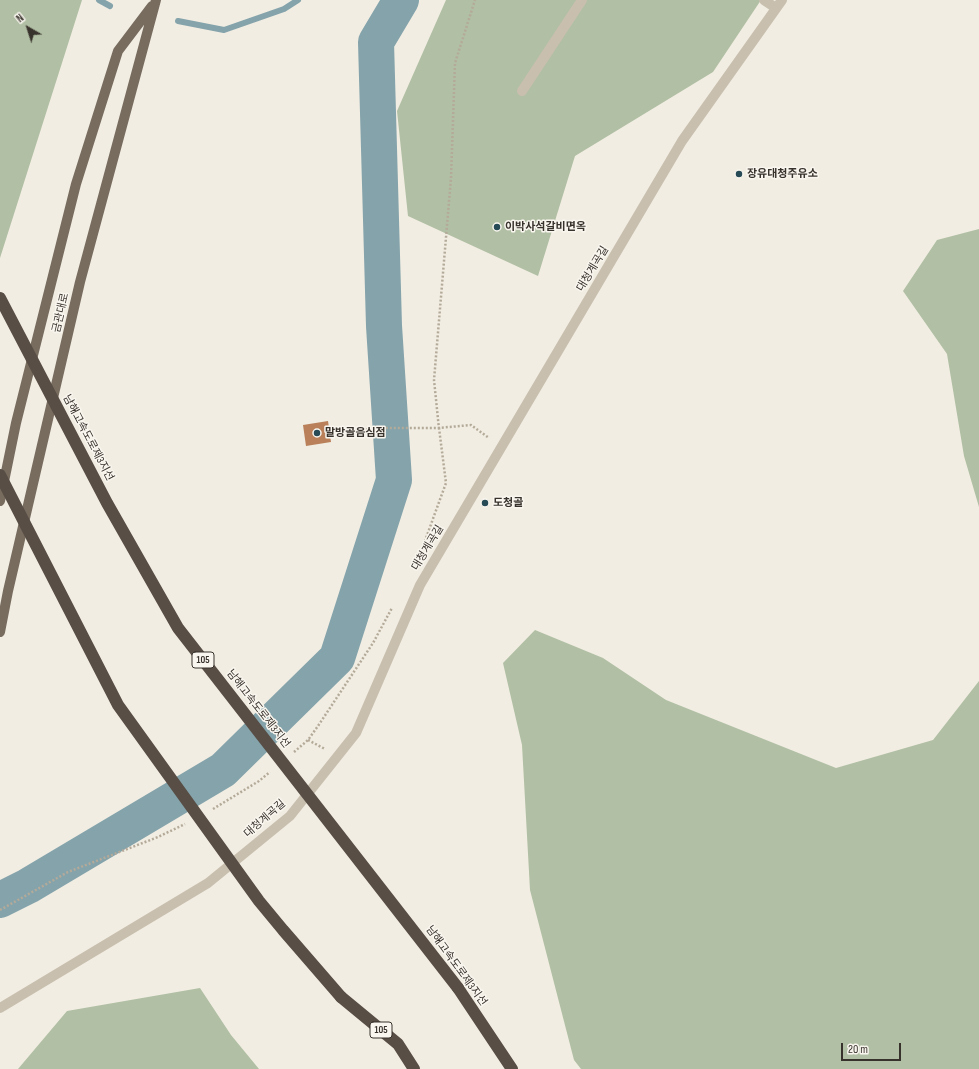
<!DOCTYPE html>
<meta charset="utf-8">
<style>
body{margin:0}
#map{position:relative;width:979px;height:1069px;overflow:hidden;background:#f1ede2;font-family:"Sofia Sans Condensed",sans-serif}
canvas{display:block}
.north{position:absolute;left:8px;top:8px;width:40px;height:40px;-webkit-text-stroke:3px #f9f6ef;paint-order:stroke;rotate:321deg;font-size:11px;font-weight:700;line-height:16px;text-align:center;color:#38322c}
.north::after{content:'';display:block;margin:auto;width:14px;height:18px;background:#38322c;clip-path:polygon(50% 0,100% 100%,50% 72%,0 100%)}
.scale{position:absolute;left:841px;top:1043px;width:60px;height:18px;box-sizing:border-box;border:2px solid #38322c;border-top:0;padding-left:5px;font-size:12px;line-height:14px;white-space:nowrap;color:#38322c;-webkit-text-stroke:3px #f9f6ef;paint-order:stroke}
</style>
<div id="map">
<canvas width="979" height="1069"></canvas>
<div class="north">N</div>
<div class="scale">20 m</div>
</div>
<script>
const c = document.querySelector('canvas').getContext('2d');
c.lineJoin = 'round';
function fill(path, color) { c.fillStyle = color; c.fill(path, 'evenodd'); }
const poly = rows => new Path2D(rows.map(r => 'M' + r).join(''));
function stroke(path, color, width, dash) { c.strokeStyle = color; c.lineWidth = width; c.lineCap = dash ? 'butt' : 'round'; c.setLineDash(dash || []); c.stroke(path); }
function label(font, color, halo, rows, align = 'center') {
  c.font = font + ' "Sofia Sans Condensed","Noto Sans KR",sans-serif'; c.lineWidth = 3; c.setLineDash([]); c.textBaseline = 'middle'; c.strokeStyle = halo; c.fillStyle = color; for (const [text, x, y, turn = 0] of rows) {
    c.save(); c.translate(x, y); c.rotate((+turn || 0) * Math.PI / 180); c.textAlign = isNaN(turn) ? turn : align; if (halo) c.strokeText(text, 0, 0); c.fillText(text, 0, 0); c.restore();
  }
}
fill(poly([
 [0,0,82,0,0,258],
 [446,0,761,0,713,72,575,156,538,276,408,216,397,111],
 [979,229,979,507,964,456,947,354,903,291,937,240],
 [535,630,603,658,666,700,836,768,933,740,979,681,979,1069,581,1069,574,1060,530,890,522,745,503,663],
 [200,988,231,1035,259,1069,18,1069,67,1011]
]), '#b1bfa4');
stroke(poly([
 [99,0,110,6],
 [178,21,224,30,284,9,298,0]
]), '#84a3ab', 6);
stroke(poly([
 [0,900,28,886,223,770,337,658,394,480,384,326,376,42,401,0]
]), '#84a3ab', 36);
fill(poly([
 [328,421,331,442,306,446,303,425]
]), '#b98059');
stroke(poly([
 [439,429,434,380,451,178,455,63,475,0],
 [354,431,377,428,438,428,471,425,489,438],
 [422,549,446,483,439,428],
 [308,740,325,749],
 [294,752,308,740,318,726,373,643,392,608],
 [213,809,259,781,270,772],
 [0,910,68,872,158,837,185,824]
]), '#b4aa99', 2.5, [2, 2]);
stroke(poly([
 [764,0,776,8],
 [522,91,582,0],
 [0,1008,208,883,290,816,356,733,420,585,682,141,782,0]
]), '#c9bfaf', 10);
stroke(poly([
 [0,501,16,423,76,184,118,51,152,6],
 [0,632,8,591,80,282,156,0]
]), '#786c5f', 10);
stroke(poly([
 [458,988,512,1069],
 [341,997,398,1044,414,1069]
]), '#584e45', 12);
stroke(poly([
 [0,298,107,503,178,628,458,988],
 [0,475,118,705,259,901,283,930,341,997]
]), '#584e45', 12);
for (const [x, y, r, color] of [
 [739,174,4,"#264a56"],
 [497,227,4,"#264a56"],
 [317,433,4,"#264a56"],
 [485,503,4,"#264a56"]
]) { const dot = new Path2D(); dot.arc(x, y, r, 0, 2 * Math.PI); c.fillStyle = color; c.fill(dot); stroke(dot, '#f9f6ef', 1.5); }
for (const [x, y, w] of [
 [203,660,22],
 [381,1030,22]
]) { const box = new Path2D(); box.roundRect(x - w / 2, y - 8, w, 16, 3); c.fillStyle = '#f9f6ef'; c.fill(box); stroke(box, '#38322c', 1); }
label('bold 10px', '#38322c', null, [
 ["105",203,660],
 ["105",381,1030]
]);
label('bold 11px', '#38322c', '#f9f6ef', [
 ["장유대청주유소",747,174],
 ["이박사석갈비면옥",505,227],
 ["말방골음심점",325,433],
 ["도청골",493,503]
], 'left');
label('11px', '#38322c', '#f9f6ef', [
 ["대청계곡길",593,269,-59],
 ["금관대로",61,313,-77],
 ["남해고속도로제3지선",88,438,62],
 ["대청계곡길",428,548,-59],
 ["남해고속도로제3지선",258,709,52],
 ["대청계곡길",265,819,-41],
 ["남해고속도로제3지선",456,966,54]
]);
</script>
